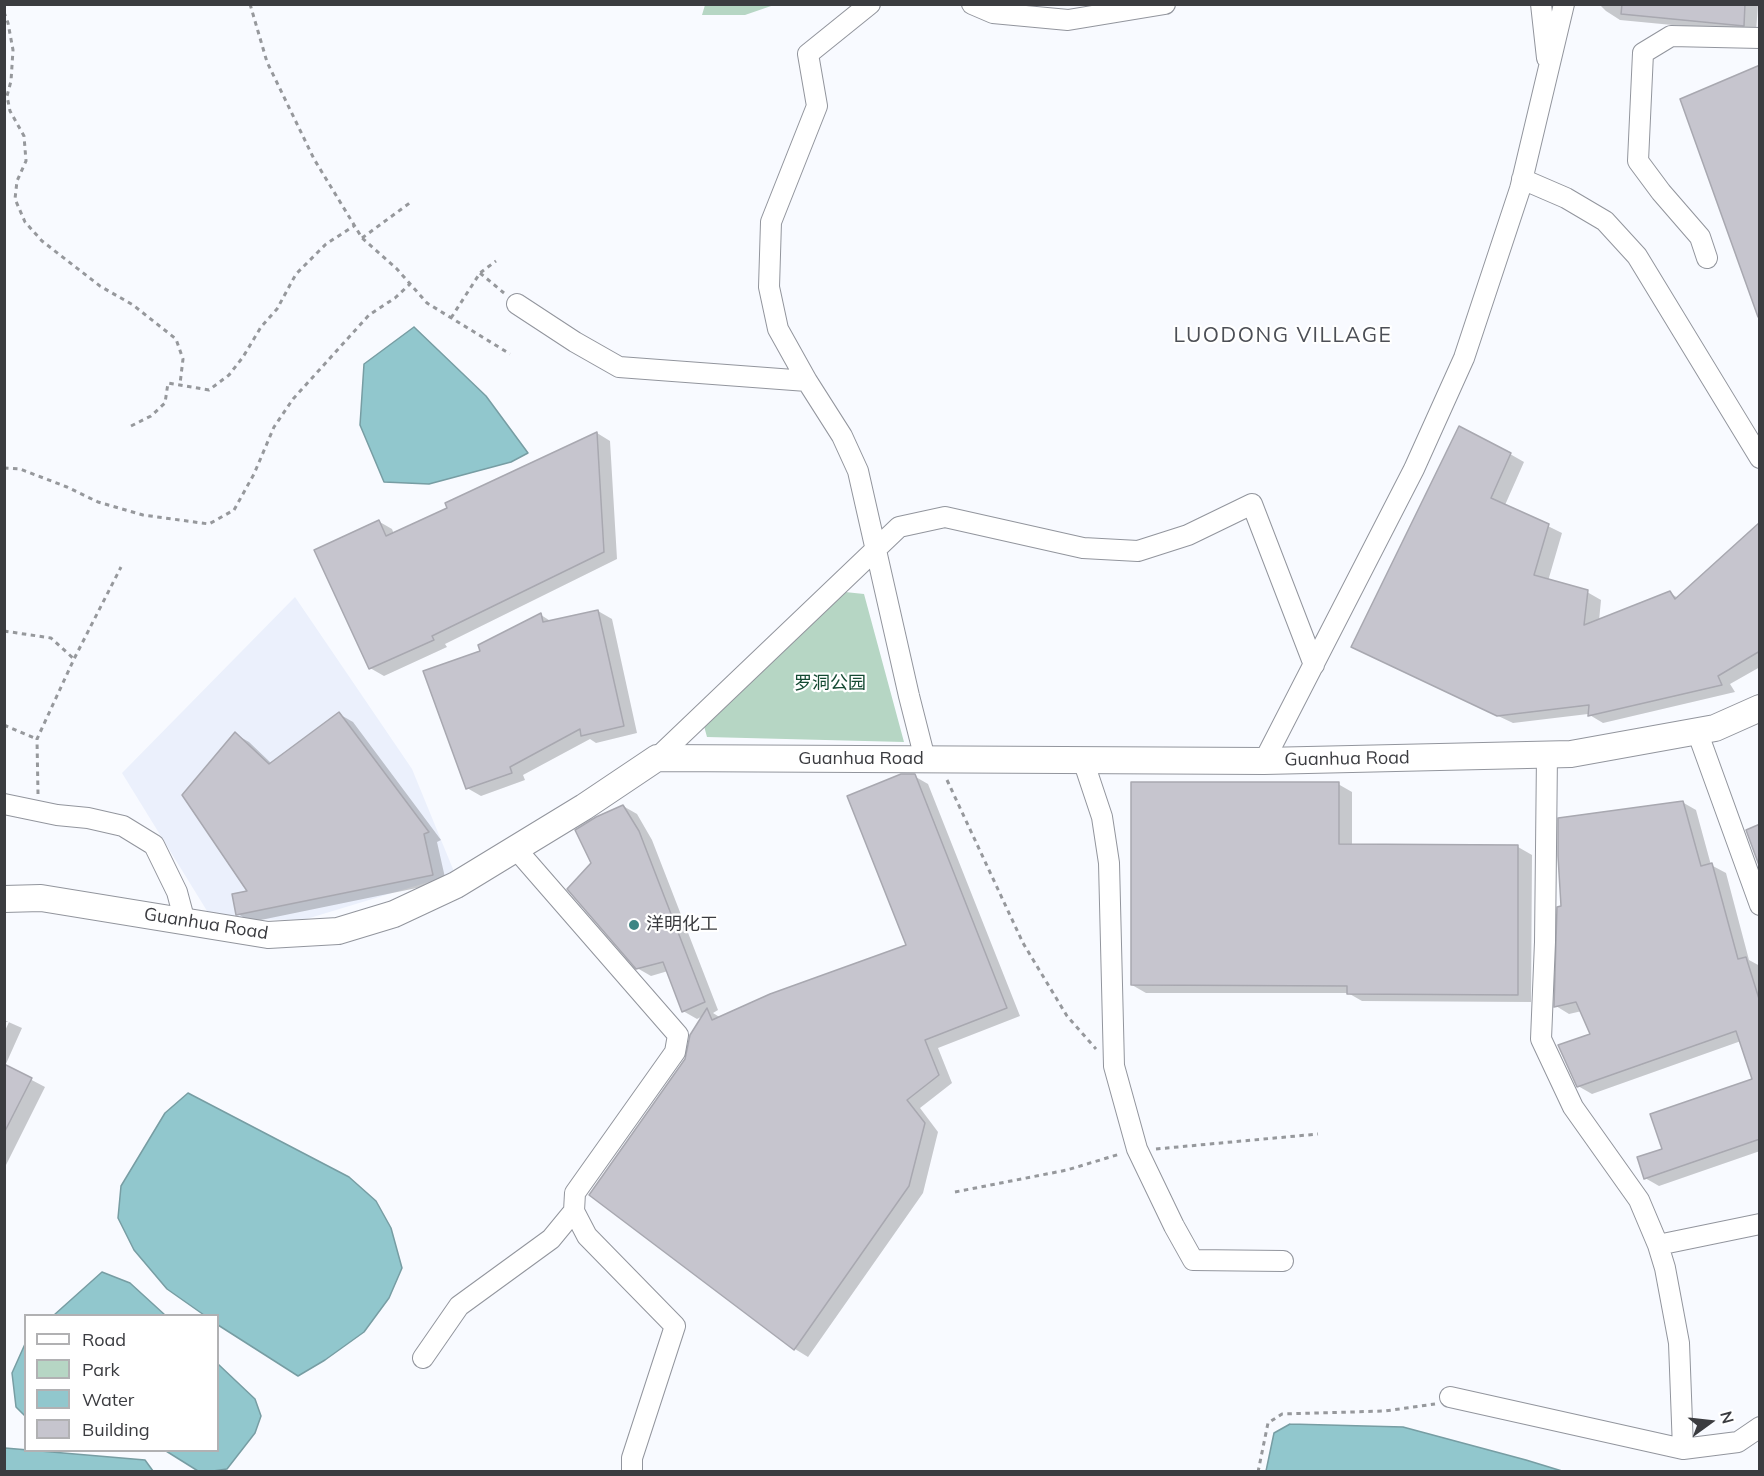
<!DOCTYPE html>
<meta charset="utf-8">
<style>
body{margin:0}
#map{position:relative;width:1764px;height:1476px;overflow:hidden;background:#f8faff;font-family:Mulish,sans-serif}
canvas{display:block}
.frame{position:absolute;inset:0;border:6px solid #3b3c40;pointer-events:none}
.legend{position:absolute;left:24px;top:1314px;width:195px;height:138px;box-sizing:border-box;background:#fff;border:2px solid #b1b1b3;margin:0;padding:8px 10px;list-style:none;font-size:18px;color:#3b3c40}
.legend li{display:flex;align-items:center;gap:12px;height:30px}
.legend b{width:30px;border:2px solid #b1b1b3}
.north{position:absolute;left:1680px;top:1392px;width:60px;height:60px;-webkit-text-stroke:4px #fff;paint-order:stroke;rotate:75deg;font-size:16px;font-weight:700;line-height:24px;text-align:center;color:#3b3c40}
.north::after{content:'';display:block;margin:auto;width:21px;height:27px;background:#3b3c40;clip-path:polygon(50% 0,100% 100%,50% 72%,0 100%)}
</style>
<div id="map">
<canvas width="1764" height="1476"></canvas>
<div class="frame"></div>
<ul class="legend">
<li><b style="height:8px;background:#fff"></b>Road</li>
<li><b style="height:16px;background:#b6d6c4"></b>Park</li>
<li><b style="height:16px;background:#91c7cd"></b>Water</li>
<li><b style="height:16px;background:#c6c5ce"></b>Building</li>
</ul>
<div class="north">N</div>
</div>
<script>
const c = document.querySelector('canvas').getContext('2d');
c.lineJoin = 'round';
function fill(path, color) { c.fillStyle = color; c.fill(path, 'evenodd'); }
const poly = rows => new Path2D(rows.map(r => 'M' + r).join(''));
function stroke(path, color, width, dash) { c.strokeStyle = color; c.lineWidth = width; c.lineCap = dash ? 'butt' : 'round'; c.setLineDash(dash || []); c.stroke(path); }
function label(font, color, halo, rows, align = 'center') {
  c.font = font + ' Mulish,"Noto Sans SC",sans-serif'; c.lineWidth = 4.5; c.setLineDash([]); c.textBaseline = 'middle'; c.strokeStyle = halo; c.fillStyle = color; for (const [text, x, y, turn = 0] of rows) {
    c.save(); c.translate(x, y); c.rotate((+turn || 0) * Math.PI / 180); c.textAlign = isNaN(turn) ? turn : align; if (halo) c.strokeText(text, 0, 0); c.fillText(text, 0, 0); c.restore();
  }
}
fill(poly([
 [295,597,412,769,455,874,303,920,212,919,122,773]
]), '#ebf0fc');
fill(poly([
 [705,5,705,4,774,5,745,15,702,15],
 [845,592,864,594,904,742,707,737,704,726]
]), '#b6d6c4');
const water = poly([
 [414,327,486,396,528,453,511,462,429,484,384,482,360,425,364,364,414,327],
 [188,1093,349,1177,376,1201,391,1228,402,1268,389,1298,364,1332,325,1360,298,1376,218,1325,218,1316,204,1315,167,1289,134,1250,118,1218,121,1186,165,1113,188,1093],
 [102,1272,130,1283,165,1315,54,1315,102,1272],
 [25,1344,25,1416,16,1407,12,1373,25,1344],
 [218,1364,255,1399,261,1416,255,1433,227,1469,213,1471,198,1471,166,1451,218,1450,218,1364],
 [1290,1424,1403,1427,1526,1460,1562,1471,1266,1471,1274,1433,1290,1424],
 [5,1448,145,1460,153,1471,5,1471,5,1448]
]);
fill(water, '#91c7cd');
stroke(water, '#779da3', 1.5);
fill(poly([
 [1599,4,1758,4,1756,33,1620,20,1606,11],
 [597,433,610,441,617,559,445,644,447,647,384,676,370,668,378,521,392,529,394,534,449,509],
 [1510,454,1524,462,1505,505,1562,533,1548,581,1587,592,1601,600,1599,621,1670,593,1678,598,1760,524,1760,667,1730,684,1735,692,1603,723,1588,714,1513,723,1367,654],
 [598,611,612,619,637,733,596,743,590,739,523,775,525,780,481,796,467,788,482,652,541,615,552,622],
 [339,714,353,722,441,840,437,842,446,882,251,922,238,914,250,892,235,734,249,742,272,764],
 [914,776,928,784,1020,1016,938,1048,952,1083,920,1108,938,1132,923,1193,808,1357,795,1349,686,1060,703,1016,697,1019,683,1011,668,971,651,976,637,968,592,863,623,806,637,814,652,840,718,1010,713,1013,721,1018,908,946],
 [1338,784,1352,792,1352,846,1518,847,1532,855,1531,1002,1362,1001,1348,993,1146,993,1132,985],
 [1682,802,1696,810,1711,865,1726,873,1749,960,1760,966,1760,1151,1659,1186,1645,1178,1664,1150,1754,1080,1741,1041,1592,1094,1578,1086,1592,1035,1582,1011,1569,1014,1556,1006,1562,907],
 [4,1020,22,1028,5,1066,45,1087,4,1169,4,1033,9,1022,6,1022,4,1025]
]), '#0003');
const building = poly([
 [1622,4,1745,4,1744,26,1621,14,1622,4],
 [1760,65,1760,316,1758,317,1680,99,1760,65],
 [1459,426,1511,453,1491,498,1549,524,1534,575,1588,590,1584,625,1670,591,1675,599,1760,522,1760,651,1718,676,1722,685,1588,716,1589,705,1497,716,1351,647,1459,426],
 [597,432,604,552,432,636,434,640,369,669,314,550,379,520,386,536,447,508,445,503,597,432],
 [598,610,624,726,581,736,580,729,510,767,512,773,466,789,423,671,480,651,478,645,541,613,543,622,598,610],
 [339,712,429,832,424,834,433,875,236,915,232,894,247,891,182,795,235,732,269,764,339,712],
 [901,774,915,774,1007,1008,925,1040,939,1075,907,1100,925,1123,909,1186,794,1350,589,1195,685,1059,690,1035,707,1008,712,1020,770,994,906,945,847,796,901,774],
 [1131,782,1339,782,1339,844,1518,845,1518,995,1347,994,1347,986,1131,985,1131,782],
 [1683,801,1701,866,1712,863,1738,959,1746,957,1760,1002,1760,1139,1644,1179,1637,1157,1662,1149,1650,1114,1752,1079,1736,1031,1577,1087,1558,1045,1590,1034,1576,1002,1554,1007,1557,907,1561,906,1558,856,1558,818,1683,801],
 [623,805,639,831,705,1002,682,1012,663,962,636,969,567,889,591,863,575,830,596,817,623,805],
 [1760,824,1760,868,1746,830,1760,824],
 [4,1064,32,1078,4,1133,4,1064]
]);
fill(building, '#c6c5ce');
stroke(building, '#a8a8b0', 1.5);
const minor = poly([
 [972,4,993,13,1068,20,1165,4],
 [1541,4,1547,58],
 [1522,179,1566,198,1605,221,1637,256,1760,458],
 [1707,258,1700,237,1661,192,1638,161,1643,53,1671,36,1760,38],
 [517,304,575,342,619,367,807,381,778,329,769,287,771,222,817,106,808,54,870,4],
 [807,381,842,436,858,471,909,696,925,759],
 [1697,731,1760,905],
 [1547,754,1545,942,1541,1039,1573,1107,1639,1200,1658,1245,1665,1268,1679,1343,1683,1449],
 [657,758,899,527,945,517,1083,548,1138,551,1188,535,1252,504,1314,665],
 [1083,760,1102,817,1109,863,1114,1066,1137,1149,1174,1226,1193,1260,1283,1261],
 [1264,761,1414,469,1464,358,1520,189,1564,4],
 [4,804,57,815,88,818,123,826,154,845,177,892,185,922],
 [516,849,678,1035,675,1052,575,1193,574,1211,587,1236,675,1326,632,1458,632,1472],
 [1658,1245,1760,1224],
 [423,1358,459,1306,551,1239,574,1211],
 [1450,1397,1683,1449,1738,1442,1760,1427]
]);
const major = poly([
 [4,899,41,898,268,935,338,931,394,914,456,885,584,807,657,758,1264,761,1571,754,1715,728,1760,708]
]);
stroke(minor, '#92959d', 22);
stroke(major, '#92959d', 28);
stroke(poly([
 [250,4,267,62,314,159,362,238,396,268,427,303,510,354],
 [4,12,8,23,13,50,11,81,7,96,10,111,24,136,26,161,17,181,15,199,25,222,42,241,100,286,133,305,176,339,183,359,180,384],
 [362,238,411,202],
 [480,273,504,293],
 [451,318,480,273,496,261],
 [131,426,151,416,165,403,168,383,209,390,229,375,243,357,261,327,277,309,296,274,326,244,354,226],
 [4,468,20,469,67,487,98,502,143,515,209,524,234,510,254,474,274,427,293,399,369,315,395,298,410,284],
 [4,631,51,638,74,659],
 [4,725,37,739],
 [947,780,1023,943,1067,1016,1096,1049],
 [38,794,37,739,74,659,121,567],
 [1156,1149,1318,1134],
 [955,1192,1067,1170,1120,1154],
 [1258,1472,1268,1423,1282,1414,1385,1411,1435,1404]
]), '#96989c', 3, [4.5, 4.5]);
stroke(minor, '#fff', 20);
stroke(major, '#fff', 26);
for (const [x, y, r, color] of [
 [634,925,6,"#3d8584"]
]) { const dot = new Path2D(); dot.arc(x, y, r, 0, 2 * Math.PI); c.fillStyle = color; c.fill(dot); stroke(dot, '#fff', 2); }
label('18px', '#154a33', '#fff', [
 ["罗洞公园",830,684]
]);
label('18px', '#3b3c40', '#fff', [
 ["Guanhua Road",861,759],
 ["Guanhua Road",1347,759,-1],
 ["Guanhua Road",206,924,9]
]);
label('18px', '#3b3c40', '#fff', [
 ["洋明化工",646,925]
], 'left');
c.letterSpacing = '1.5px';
label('21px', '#4c4f56', '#fff', [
 ["LUODONG VILLAGE",1283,336]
]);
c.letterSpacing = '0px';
</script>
